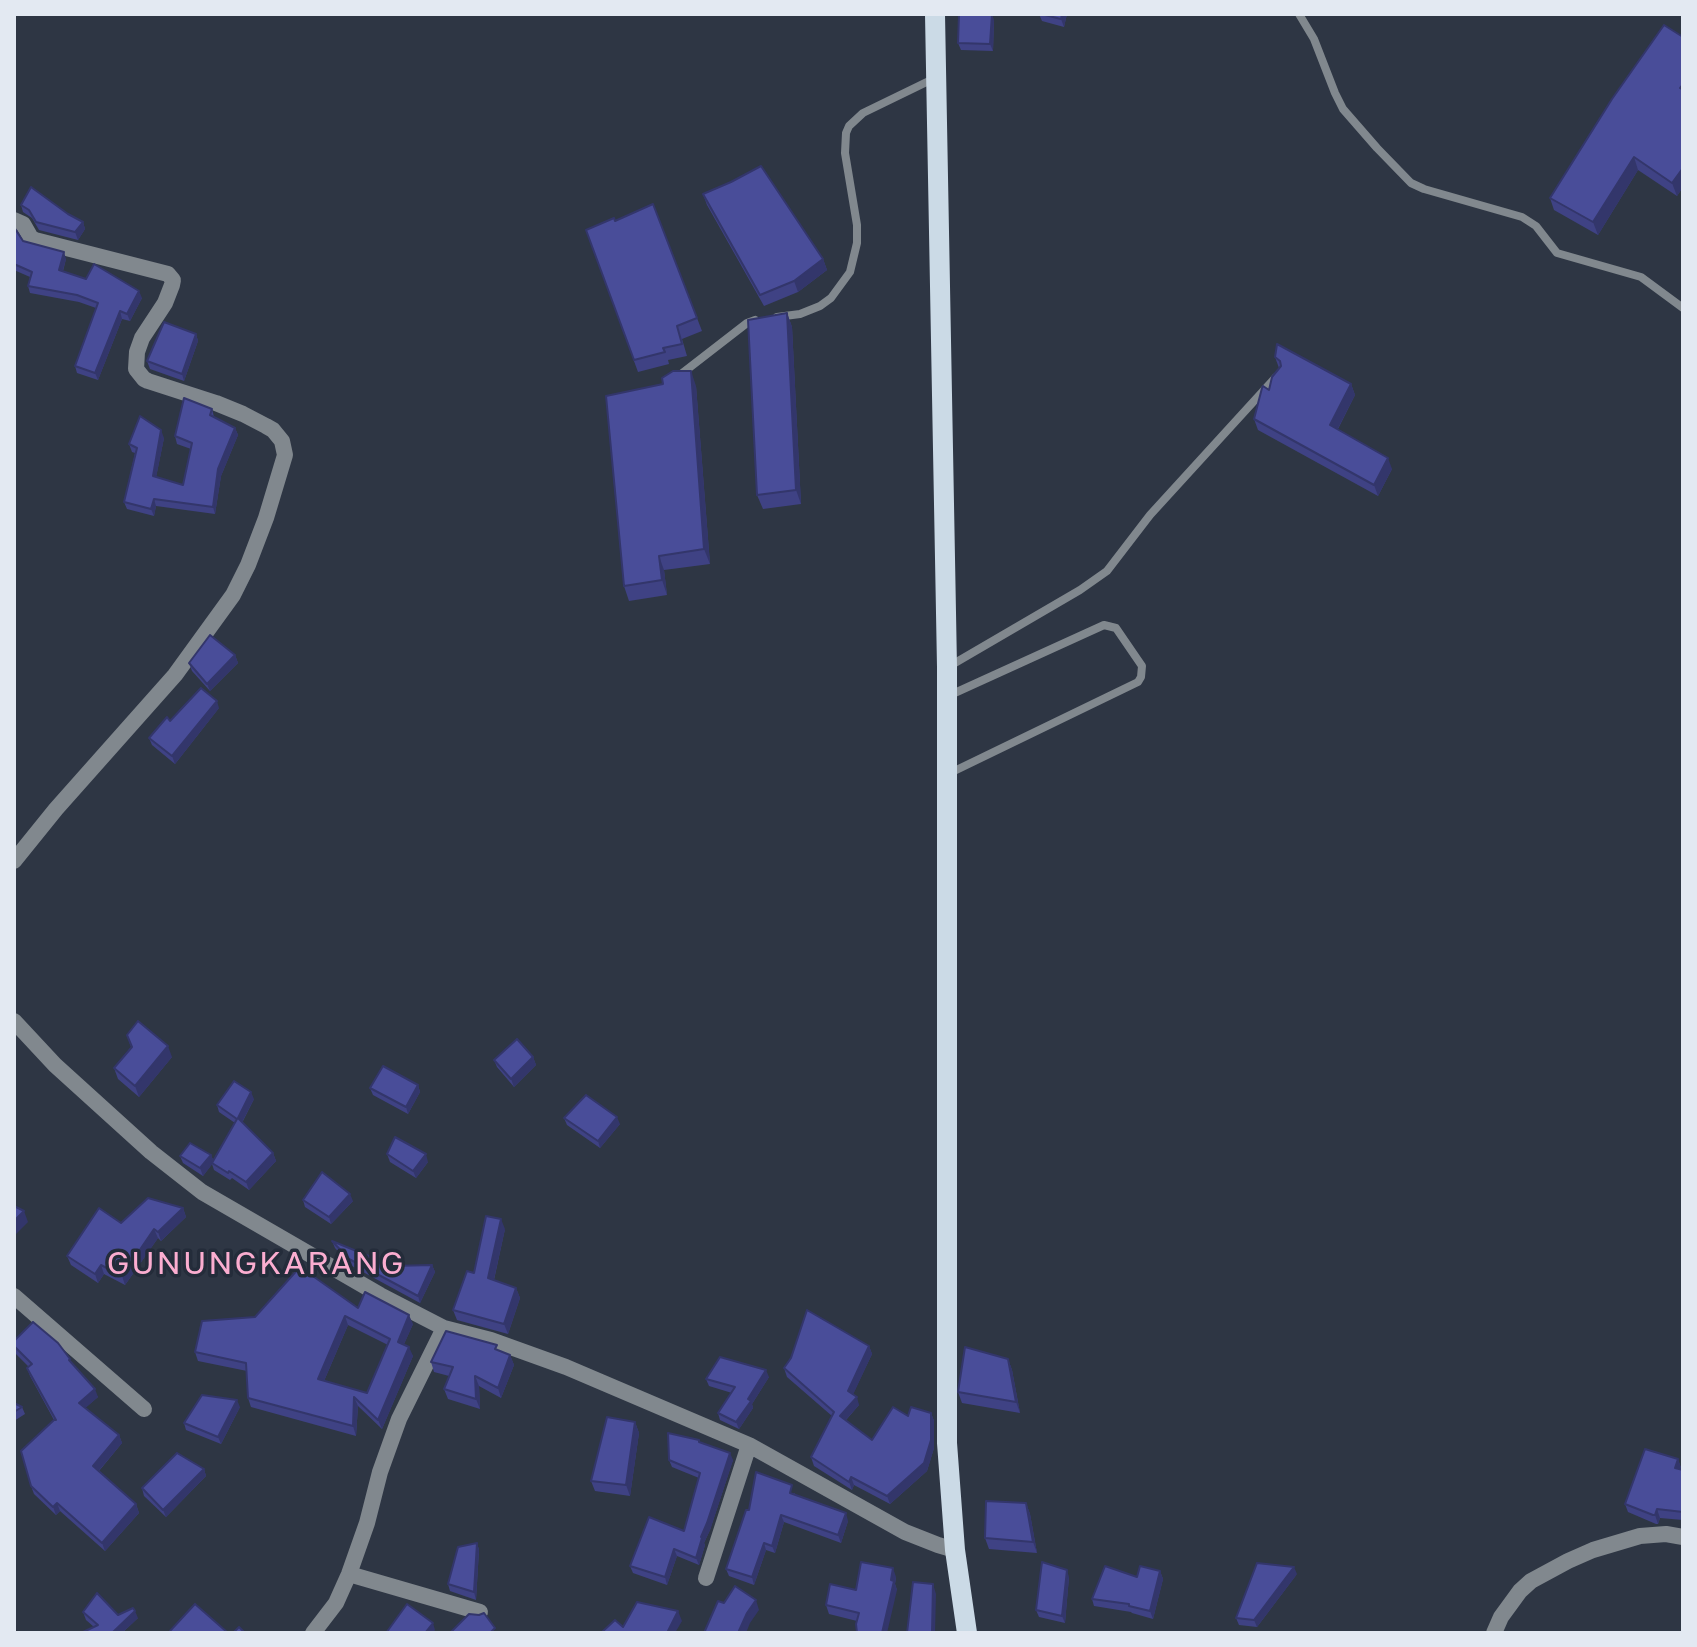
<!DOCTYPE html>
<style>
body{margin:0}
#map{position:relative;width:1697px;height:1647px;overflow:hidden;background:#2e3644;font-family:"Golos Text",sans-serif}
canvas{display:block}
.frame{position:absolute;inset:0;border:16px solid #e3e9f2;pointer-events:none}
</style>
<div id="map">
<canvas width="1697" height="1647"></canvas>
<div class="frame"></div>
</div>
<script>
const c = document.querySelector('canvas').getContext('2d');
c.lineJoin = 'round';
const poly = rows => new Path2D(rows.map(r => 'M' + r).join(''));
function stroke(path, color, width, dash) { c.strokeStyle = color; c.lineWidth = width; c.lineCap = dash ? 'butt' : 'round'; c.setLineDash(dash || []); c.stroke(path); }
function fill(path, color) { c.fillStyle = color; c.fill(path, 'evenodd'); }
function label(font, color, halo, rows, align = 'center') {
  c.font = font + ' "Golos Text",sans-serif'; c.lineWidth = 7; c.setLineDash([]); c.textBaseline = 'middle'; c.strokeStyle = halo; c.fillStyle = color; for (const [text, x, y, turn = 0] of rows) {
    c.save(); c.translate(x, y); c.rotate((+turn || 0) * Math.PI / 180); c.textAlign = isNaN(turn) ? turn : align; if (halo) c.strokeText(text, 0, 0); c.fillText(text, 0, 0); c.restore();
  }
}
stroke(poly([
 [1299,14,1314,39,1335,93,1343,109,1377,148,1411,183,1424,189,1522,217,1536,226,1557,253,1641,277,1683,308],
 [777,317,800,314,820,306,831,298,850,272,857,243,857,225,845,153,846,133,849,126,863,113,935,78],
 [676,378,747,323,755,320],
 [948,667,1080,590,1107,571,1150,515,1276,377],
 [948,774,1138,682,1141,677,1142,666,1116,628,1104,625,948,696]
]), '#81888e', 8);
stroke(poly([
 [14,220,23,224,31,238,35,240,168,274,173,280,172,285,165,303,142,338,137,352,136,369,144,379,148,381,216,403,243,414,266,426,273,430,282,441,285,455,266,518,248,565,233,595,175,675,56,809,14,861],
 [14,1021,55,1065,151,1152,202,1192,380,1295,444,1328,491,1340,566,1367,749,1445,905,1532,938,1545,955,1550],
 [14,1296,144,1409],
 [349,1574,480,1612],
 [706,1578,749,1445],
 [313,1633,336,1603,349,1574,367,1523,380,1472,399,1419,444,1328],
 [1494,1633,1501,1617,1520,1591,1531,1581,1568,1561,1593,1550,1640,1536,1666,1534,1683,1537]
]), '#81888e', 16);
stroke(poly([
 [935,14,947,667,947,1443,955,1550,967,1633]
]), '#cbdae6', 20);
fill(poly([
 [1039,14,1067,14,1064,27,1042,21],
 [994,20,993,51,961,50,958,43],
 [1683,37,1683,187,1677,196,1638,170,1598,235,1554,210,1550,198],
 [703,194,823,259,827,270,798,292,764,306,707,205],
 [653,204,702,331,682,339,687,356,668,360,669,364,638,372,586,230,615,221],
 [21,205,68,214,83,222,85,229,78,240,39,230,32,218,23,212],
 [14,227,23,241,66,259,63,271,142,298,130,321,122,319,98,380,77,373,75,366,96,308,79,302,30,293,28,286,30,277,14,270],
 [787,313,792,327,801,504,763,509,757,495],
 [196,334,198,341,184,381,150,369,147,361],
 [1275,357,1351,384,1355,395,1338,429,1392,469,1378,496,1258,430,1254,419,1269,390,1279,368],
 [696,386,710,564,664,570,667,595,629,601,624,586],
 [212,409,214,417,235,428,238,435,221,476,215,514,156,506,154,516,127,509,124,502,135,453,132,452,129,444,164,438,156,477,183,485,191,449,177,444,175,436],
 [235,655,238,663,210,691,192,671,189,663],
 [219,708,175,764,152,745,149,738,170,721],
 [127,1035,172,1057,139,1097,118,1079,114,1068,131,1047],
 [533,1057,536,1065,514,1087,497,1067,494,1060],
 [418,1085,420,1092,408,1114,373,1095,370,1088],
 [254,1099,242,1123,273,1153,276,1161,249,1190,232,1178,230,1180,214,1170,212,1164,203,1176,183,1163,180,1156,211,1155,213,1160,235,1123,219,1112,217,1105],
 [564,1118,620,1124,600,1148,567,1125],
 [387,1154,428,1162,416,1178,390,1162],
 [303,1200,353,1201,331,1224,305,1207],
 [183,1208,186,1217,161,1241,158,1238,125,1285,104,1274,98,1283,71,1265,67,1256,121,1223],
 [505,1229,494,1280,516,1288,520,1298,508,1334,457,1320,453,1310,474,1273],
 [332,1241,393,1266,432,1265,435,1272,420,1303,352,1266,335,1248],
 [358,1308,413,1324,404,1344,413,1356,382,1429,358,1406,356,1436,251,1407,248,1398,247,1371,198,1361,195,1352],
 [348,1325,388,1345,367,1393,324,1381],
 [14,1341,72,1364,98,1397,85,1408,119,1435,122,1443,99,1471,136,1504,139,1513,105,1551,60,1511,56,1515,34,1494,31,1486,54,1420,30,1376,27,1368,29,1367,14,1352],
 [869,1346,872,1354,853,1394,859,1405,846,1420,872,1440,908,1416,931,1413,934,1421,934,1448,927,1471,890,1504,854,1485,852,1490,814,1466,811,1457,832,1416,787,1377,784,1368],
 [510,1355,514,1365,501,1398,479,1386,480,1409,448,1399,444,1389,449,1376,434,1372,431,1362],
 [1008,1359,1012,1370,1020,1413,962,1403,958,1392],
 [769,1377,752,1404,753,1408,739,1429,720,1420,718,1413,732,1393,709,1386,706,1379],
 [14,1403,22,1407,25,1414,14,1421],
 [240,1407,221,1444,186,1430,184,1423],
 [635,1422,639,1433,630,1496,595,1491,591,1481],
 [700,1442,733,1460,710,1530,704,1543,705,1545,699,1565,677,1556,667,1585,633,1573,630,1566,684,1531,699,1478,672,1467,669,1460],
 [1678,1459,1681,1468,1680,1469,1683,1470,1683,1520,1660,1518,1658,1524,1656,1524,1628,1512,1625,1504],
 [204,1469,206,1476,166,1517,144,1496,142,1488],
 [795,1493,794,1495,848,1521,841,1543,784,1522,775,1553,766,1550,754,1585,729,1576,726,1569,749,1510],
 [1026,1503,1030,1514,1037,1553,989,1549,985,1538],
 [477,1543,479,1550,476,1600,450,1591,448,1584],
 [1160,1571,1163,1579,1153,1619,1132,1613,1131,1612,1094,1606,1092,1599,1137,1577],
 [1297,1574,1257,1627,1239,1625,1236,1618],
 [896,1577,895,1584,897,1590,857,1621,829,1614,826,1605,856,1590],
 [1069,1577,1065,1623,1039,1617,1036,1610],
 [83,1612,118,1615,138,1618,122,1633,81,1633,94,1627,86,1620]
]), '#3f4284');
fill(poly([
 [992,14,994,20,993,51,990,44],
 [1062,14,1067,14,1064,27,1061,19],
 [1634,157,1638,170,1598,235,1593,222],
 [1683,168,1683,187,1677,196,1672,183],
 [83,222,85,229,78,240,75,232],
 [64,252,66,259,61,277,59,270],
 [823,259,827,270,798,292,794,281],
 [139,291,142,298,130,321,127,314],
 [120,311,122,319,98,380,95,373],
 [787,313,792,327,801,504,796,490],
 [196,334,198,341,184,381,182,374],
 [691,371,696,386,710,564,704,549],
 [1351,384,1355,395,1334,436,1330,425],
 [235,428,238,435,221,476,215,514,213,507,218,469],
 [161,430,164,438,155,483,153,476],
 [1388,458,1392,469,1378,496,1374,485],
 [154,499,156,506,154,516,151,509],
 [659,556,664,570,667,595,662,580],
 [235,655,238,663,210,691,207,684],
 [217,701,219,708,175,764,172,756],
 [168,1046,172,1057,139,1097,135,1086],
 [533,1057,536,1065,514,1087,511,1079],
 [418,1085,420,1092,408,1114,406,1107],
 [251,1092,254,1099,240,1126,238,1118],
 [617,1117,620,1124,600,1148,598,1141],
 [273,1153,276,1161,249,1190,246,1182],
 [426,1154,428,1162,416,1178,413,1171],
 [211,1155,214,1162,203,1176,200,1168],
 [350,1194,353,1201,331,1224,329,1217],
 [183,1208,186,1217,161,1241,158,1232],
 [24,1211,28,1222,14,1236,14,1221],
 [501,1219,505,1229,492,1288,488,1278],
 [154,1229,158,1238,125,1285,122,1276],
 [101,1265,104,1274,98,1283,95,1274],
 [432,1265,435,1272,420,1303,418,1296],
 [516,1288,520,1298,508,1334,504,1324],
 [409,1315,413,1324,401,1351,398,1342],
 [345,1316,348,1325,321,1388,318,1379],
 [869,1346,872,1354,851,1399,848,1391],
 [409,1347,413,1356,382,1429,378,1420],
 [510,1355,514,1365,501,1398,498,1388],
 [1008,1359,1012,1370,1020,1413,1016,1402],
 [766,1370,769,1377,752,1404,753,1408,739,1429,736,1422,748,1399],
 [475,1376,479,1386,480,1409,476,1399],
 [95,1389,98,1397,82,1411,79,1403],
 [354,1397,358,1406,356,1436,353,1426],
 [857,1397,859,1405,842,1424,840,1416],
 [237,1400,240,1407,221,1444,218,1437],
 [931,1413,934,1421,934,1448,927,1471,890,1504,887,1496],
 [635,1422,639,1433,630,1496,626,1485],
 [119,1435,122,1443,96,1474,93,1466],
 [730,1453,733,1460,710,1530,704,1543,705,1545,699,1565,696,1558,701,1537],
 [1678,1459,1681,1468,1678,1476,1675,1468],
 [204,1469,206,1476,166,1517,163,1510],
 [851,1477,854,1485,852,1490,849,1482],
 [57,1503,60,1511,56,1515,53,1507],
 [1026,1503,1030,1514,1037,1553,1033,1542],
 [136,1504,139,1513,105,1551,102,1543],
 [1657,1509,1660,1518,1658,1524,1655,1515],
 [846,1513,848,1521,841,1543,838,1535],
 [781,1515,784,1522,775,1553,772,1546],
 [477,1543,479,1550,476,1600,474,1592],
 [764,1543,766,1550,754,1585,752,1577],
 [674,1549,677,1556,667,1585,665,1577],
 [1294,1567,1297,1574,1257,1627,1254,1620],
 [893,1568,896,1577,895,1584,897,1590,887,1633,882,1633],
 [1067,1570,1069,1577,1065,1623,1062,1616],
 [1160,1571,1163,1579,1153,1619,1150,1611],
 [933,1584,936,1594,935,1633,932,1633],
 [756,1600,759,1610,750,1623,746,1633,738,1633,747,1613],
 [135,1611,138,1618,122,1633,112,1633],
 [678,1611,682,1621,675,1633,667,1633],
 [433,1623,435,1630,433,1633,425,1633]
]), '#33366b');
const building = poly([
 [959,14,992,14,990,44,958,43,959,14],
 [1041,14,1062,14,1061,19,1041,14],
 [1664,25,1683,37,1683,84,1680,88,1683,90,1683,168,1672,183,1634,157,1593,222,1550,198,1612,99,1664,25],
 [761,166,823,259,794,281,760,295,703,194,731,182,761,166],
 [31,187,68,214,83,222,75,232,36,222,29,210,21,205,31,187],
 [653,204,697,318,677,326,682,344,663,348,665,352,634,360,586,230,614,218,615,221,653,204],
 [14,227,23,241,64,252,59,270,86,279,94,264,139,291,127,314,120,311,95,373,75,366,98,303,77,295,28,286,32,272,14,264,14,227],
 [787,313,796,490,757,495,748,320,787,313],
 [164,322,196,334,182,374,147,361,164,322],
 [1277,344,1351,384,1330,425,1388,458,1374,485,1254,419,1262,388,1263,386,1269,390,1272,377,1281,366,1280,361,1275,357,1277,344],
 [673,371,691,371,704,549,659,556,662,580,624,586,606,396,663,384,662,378,673,371],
 [184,398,212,409,210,415,235,428,218,469,213,507,154,499,151,509,124,502,137,448,129,444,140,416,161,430,153,476,183,485,192,443,175,436,184,398],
 [210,635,235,655,207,684,189,663,210,635],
 [201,688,217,701,172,756,149,738,167,717,170,721,201,688],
 [138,1021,168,1046,135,1086,114,1068,132,1047,127,1035,138,1021],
 [517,1039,533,1057,511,1079,494,1060,517,1039],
 [383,1066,418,1085,406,1107,370,1088,383,1066],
 [234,1081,251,1092,238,1118,273,1153,246,1182,229,1171,228,1173,212,1163,237,1119,217,1105,234,1081],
 [586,1095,617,1117,598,1141,564,1118,586,1095],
 [395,1137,426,1154,413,1171,387,1154,395,1137],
 [190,1143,211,1155,200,1168,180,1156,190,1143],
 [322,1172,350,1194,329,1217,303,1200,322,1172],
 [148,1198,183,1208,158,1232,154,1229,122,1276,101,1265,95,1274,67,1256,99,1208,121,1223,148,1198],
 [14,1206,24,1211,14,1221,14,1206],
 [486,1216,501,1219,488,1278,516,1288,504,1324,453,1310,467,1271,474,1273,486,1216],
 [332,1241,393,1266,432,1265,418,1296,349,1259,332,1241],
 [300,1267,358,1308,365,1292,409,1315,398,1342,409,1347,378,1420,354,1397,353,1426,248,1398,246,1363,195,1352,202,1321,255,1317,300,1267],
 [345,1316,390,1339,367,1393,318,1379,345,1316],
 [807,1310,869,1346,848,1391,857,1397,840,1416,872,1440,893,1407,908,1416,911,1407,931,1413,931,1440,924,1463,887,1496,851,1477,849,1482,811,1457,834,1412,784,1368,791,1358,807,1310],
 [33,1322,58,1343,70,1359,69,1360,95,1389,79,1403,119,1435,93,1466,136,1504,102,1543,57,1503,53,1507,31,1486,21,1451,54,1420,56,1420,27,1368,32,1364,14,1346,14,1341,33,1322],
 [446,1331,497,1345,495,1349,510,1355,498,1388,475,1376,476,1399,444,1389,453,1367,431,1362,446,1331],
 [965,1347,1008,1359,1016,1402,958,1392,965,1347],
 [720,1357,766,1370,748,1399,751,1401,736,1422,718,1413,735,1387,706,1379,720,1357],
 [202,1395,237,1400,218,1437,184,1423,202,1395],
 [14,1403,22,1407,14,1412,14,1403],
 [607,1417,635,1422,626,1485,591,1481,607,1417],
 [668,1433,699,1440,699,1442,730,1453,707,1523,701,1537,702,1538,696,1558,674,1549,665,1577,630,1566,649,1517,684,1531,700,1473,669,1460,668,1433],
 [1645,1449,1678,1459,1675,1468,1683,1470,1683,1512,1657,1509,1655,1515,1653,1515,1625,1504,1645,1449],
 [177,1453,204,1469,163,1510,142,1488,177,1453],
 [756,1472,792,1485,790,1493,846,1513,838,1535,781,1515,772,1546,764,1543,752,1577,726,1569,746,1510,749,1510,756,1472],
 [986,1501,1026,1503,1033,1542,985,1538,986,1501],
 [477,1543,474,1592,448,1584,458,1547,477,1543],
 [861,1562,893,1568,891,1580,894,1581,882,1633,857,1633,856,1624,859,1613,826,1605,830,1584,856,1590,861,1562],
 [1042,1562,1067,1570,1062,1616,1036,1610,1042,1562],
 [1257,1563,1294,1567,1254,1620,1236,1618,1257,1563],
 [1105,1566,1137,1577,1140,1566,1160,1571,1150,1611,1129,1606,1129,1604,1092,1599,1105,1566],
 [913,1582,933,1584,932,1633,907,1633,913,1582],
 [735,1586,756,1600,747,1613,738,1633,704,1633,718,1601,724,1603,735,1586],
 [97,1593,118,1615,133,1608,135,1611,112,1633,81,1633,98,1625,83,1612,97,1593],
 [637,1602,678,1611,667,1633,601,1633,615,1620,623,1627,637,1602],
 [195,1604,228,1633,172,1633,170,1631,195,1604],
 [407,1604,433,1623,425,1633,386,1633,407,1604],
 [484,1613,495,1628,490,1633,450,1633,469,1614,479,1615,484,1613],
 [239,1627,245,1633,233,1633,239,1627]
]);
fill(building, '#494d99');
stroke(building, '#33366b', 2);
c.letterSpacing = '2px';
label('32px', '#fbadd0', '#242c3a', [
 ["GUNUNGKARANG",256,1264]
]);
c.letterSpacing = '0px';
</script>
